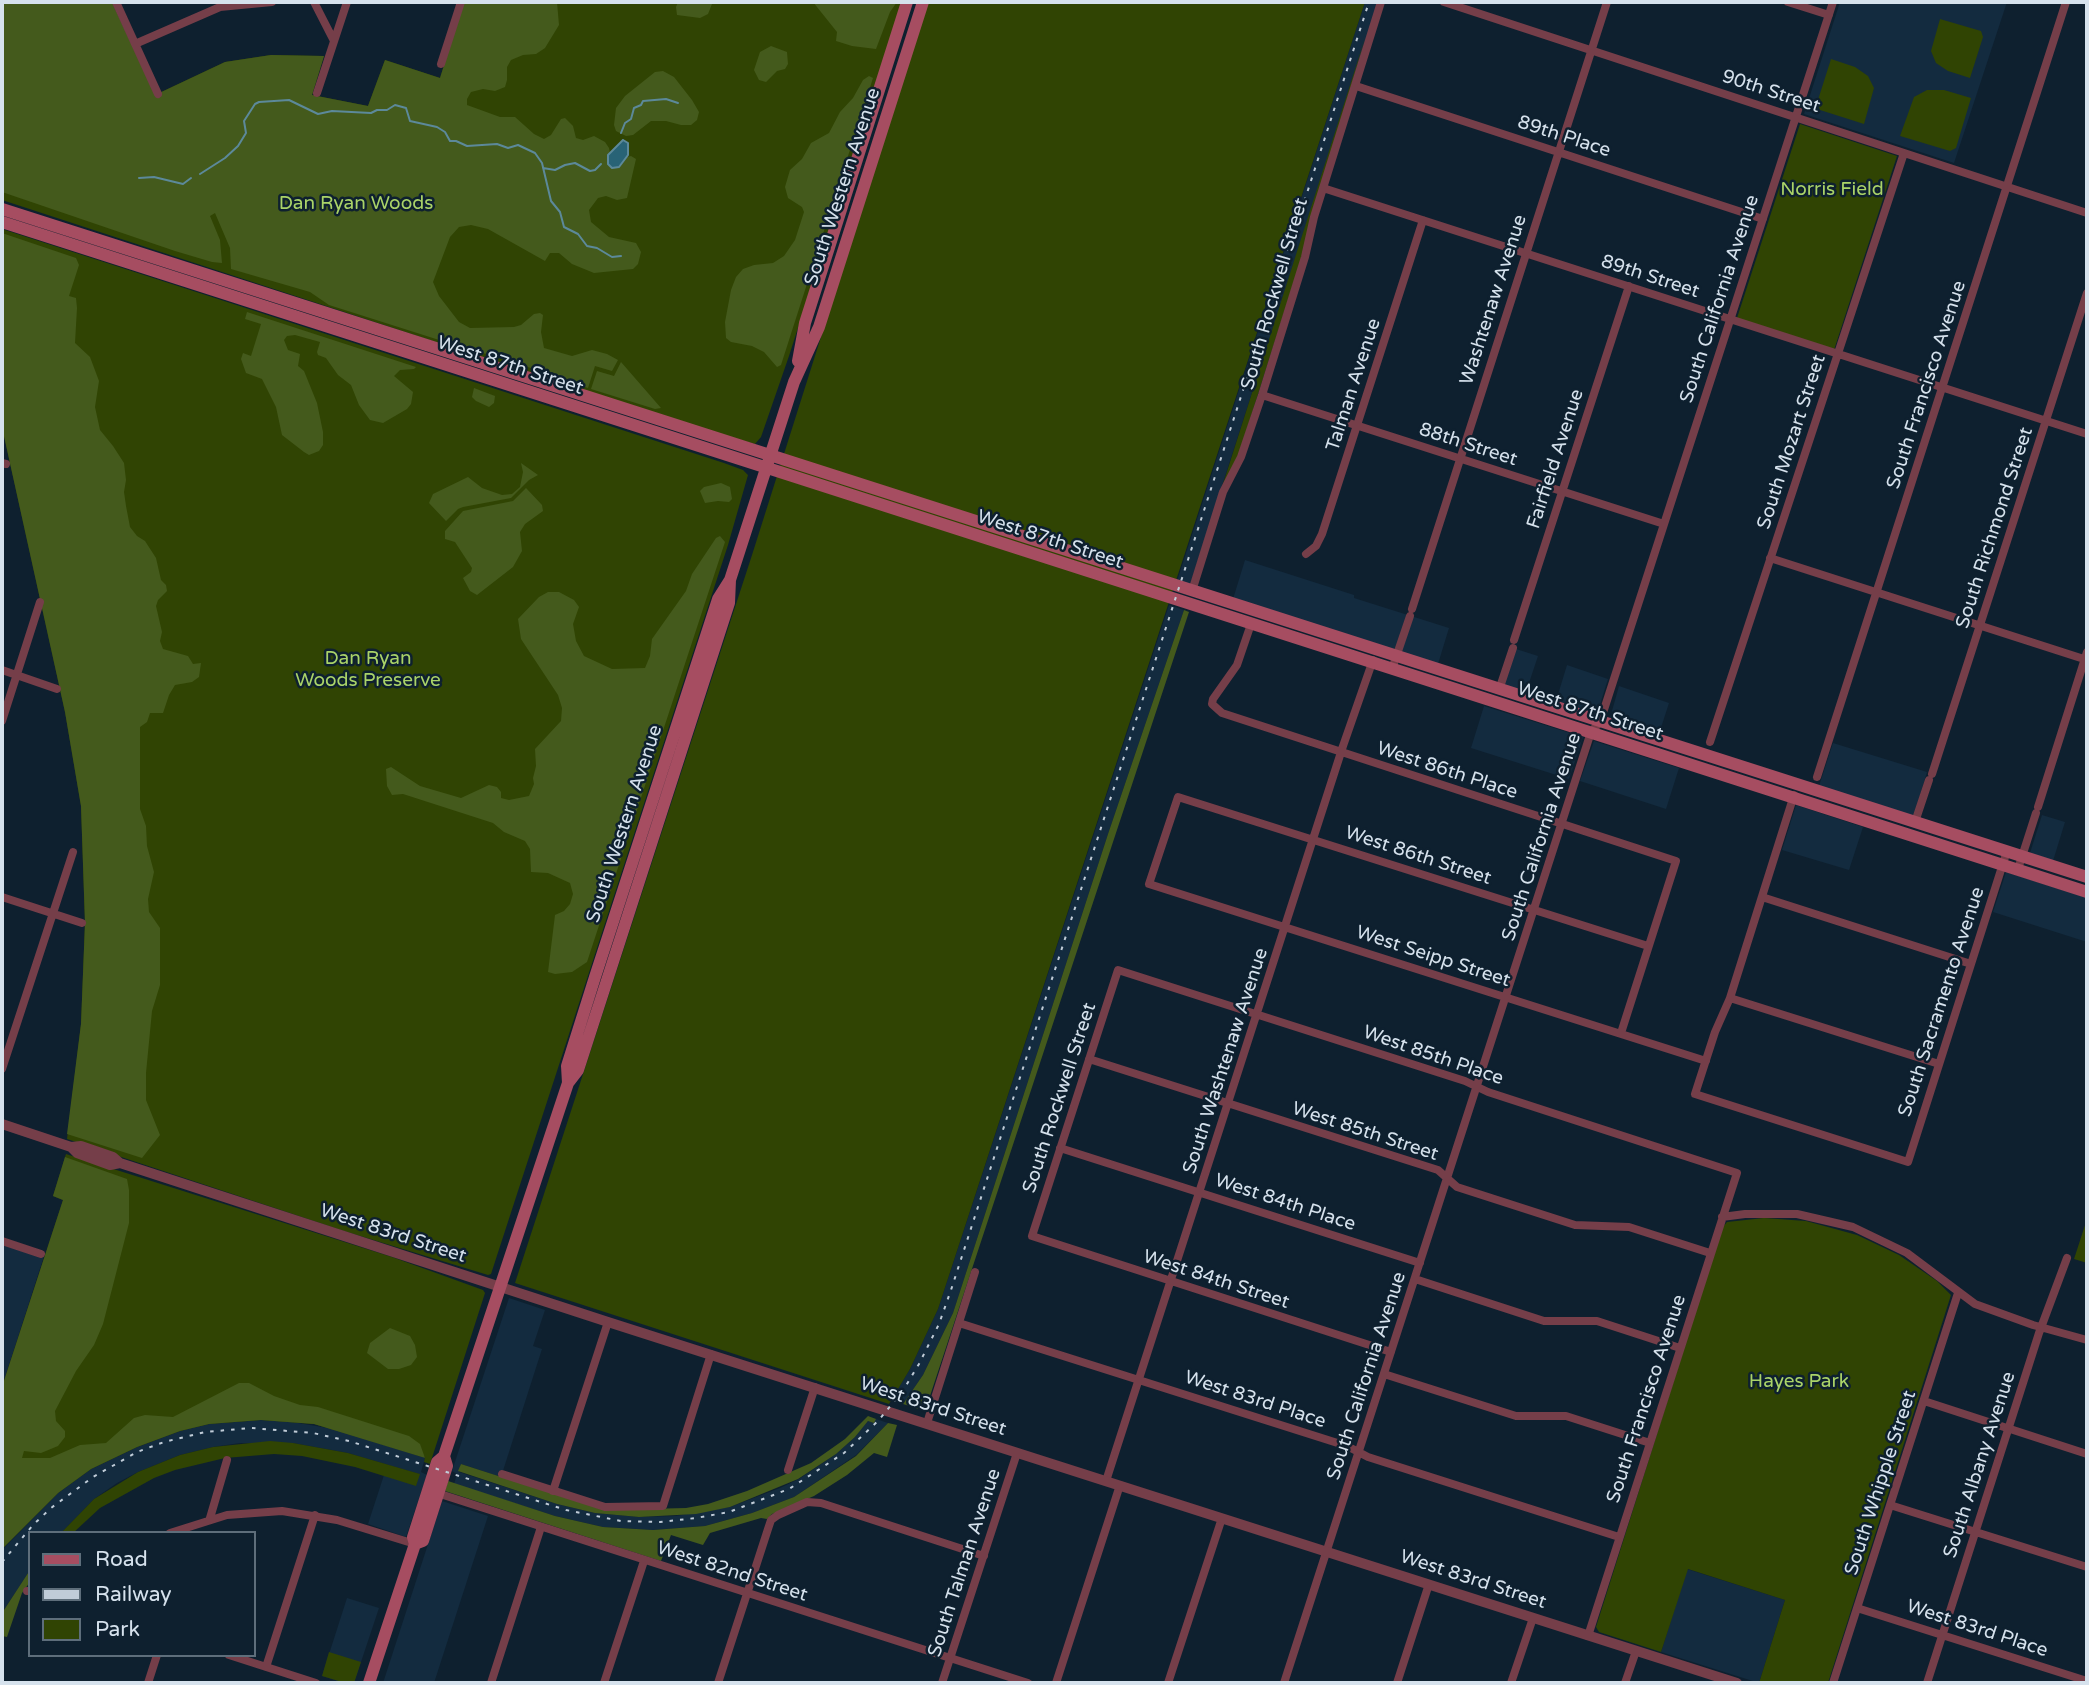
<!DOCTYPE html>
<style>
body{margin:0}
#map{position:relative;width:2089px;height:1685px;overflow:hidden;background:#0e202f;font-family:"Varela Round",sans-serif}
canvas{display:block}
.frame{position:absolute;inset:0;border:4px solid #d6e2ed;pointer-events:none}
.legend{position:absolute;left:28px;top:1531px;width:228px;height:126px;box-sizing:border-box;background:#0e202f;border:2px solid #5e6e7b;margin:0;padding:9px 12px;list-style:none;font-size:21px;color:#d6e2ed}
.legend li{display:flex;align-items:center;gap:14px;height:35px}
.legend b{width:35px;border:2px solid #5e6e7b}
</style>
<div id="map">
<canvas width="2089" height="1685"></canvas>
<div class="frame"></div>
<ul class="legend">
<li><b style="height:9px;background:#a64d61"></b>Road</li>
<li><b style="height:9px;background:#c0ccd8"></b>Railway</li>
<li><b style="height:19px;background:#304403"></b>Park</li>
</ul>
</div>
<script>
const c = document.querySelector('canvas').getContext('2d');
c.lineJoin = 'round';
function fill(path, color) { c.fillStyle = color; c.fill(path, 'evenodd'); }
const poly = rows => new Path2D(rows.map(r => 'M' + r).join(''));
function stroke(path, color, width, dash) { c.strokeStyle = color; c.lineWidth = width; c.lineCap = dash ? 'butt' : 'round'; c.setLineDash(dash || []); c.stroke(path); }
function label(font, color, halo, rows, align = 'center') {
  c.font = font + ' "Varela Round",sans-serif'; c.lineWidth = 5; c.setLineDash([]); c.textBaseline = 'middle'; c.strokeStyle = halo; c.fillStyle = color; for (const [text, x, y, turn = 0] of rows) {
    c.save(); c.translate(x, y); c.rotate((+turn || 0) * Math.PI / 180); c.textAlign = isNaN(turn) ? turn : align; if (halo) c.strokeText(text, 0, 0); c.fillText(text, 0, 0); c.restore();
  }
}
fill(poly([
 [1365,2,1378,2,1190,585,1177,581],
 [1840,2,2007,2,1954,163,1804,114],
 [1245,560,1354,595,1354,598,1449,628,1438,664,1233,599],
 [1169,605,1184,610,1108,834,953,1313,923,1375,903,1404,891,1400,910,1369,938,1309],
 [1513,648,1538,656,1526,692,1501,684],
 [1567,665,1608,679,1597,714,1556,701],
 [1619,686,1669,703,1659,734,1610,718],
 [1484,706,1583,737,1569,779,1471,748],
 [1594,741,1679,768,1666,809,1580,781],
 [1833,743,1927,772,1914,816,1819,786],
 [1796,805,1863,827,1849,870,1782,850],
 [2042,815,2065,822,2053,861,2030,853],
 [2006,872,2087,898,2087,942,1993,912],
 [2,1242,44,1256,2,1387],
 [509,1298,545,1310,533,1346,542,1349,501,1477,461,1464,459,1472,557,1504,595,1513,639,1517,676,1516,730,1507,780,1488,799,1479,836,1454,855,1437,868,1421,874,1422,876,1419,888,1423,856,1455,794,1497,752,1513,705,1526,653,1530,603,1527,555,1516,454,1484,457,1474,452,1471],
 [261,1420,286,1421,334,1429,425,1458,421,1472,427,1475,406,1537,368,1524,384,1475,416,1485,419,1474,348,1453,293,1443,240,1443,213,1447,180,1455,138,1472,117,1483,94,1499,61,1533,30,1533,30,1570,2,1613,2,1550,58,1493,91,1469,137,1447,180,1431,209,1424],
 [442,1501,488,1516,434,1683,383,1683],
 [1687,1569,1785,1600,1759,1683,1661,1652],
 [347,1598,379,1608,354,1683,345,1683,322,1676]
]), '#132b3f');
fill(poly([
 [2,2,155,95,225,62,271,55,324,56,312,95,368,106,385,60,440,78,464,2,902,2,789,356,761,437,755,444,705,430,2,200],
 [927,2,1365,2,938,1309,910,1369,889,1404,515,1283,752,555],
 [1940,19,1981,31,1983,37,1970,78,1948,71,1936,63,1931,51],
 [1365,38,1301,259,1238,457,1222,487],
 [1831,59,1855,67,1868,76,1874,88,1864,124,1820,110,1817,103],
 [1927,90,1944,90,1971,98,1956,148,1950,151,1900,136,1914,97],
 [1800,124,1897,156,1834,350,1737,318],
 [2,229,724,463,743,470,748,475,728,545,491,1274,488,1275,344,1231,67,1139,81,1024,85,923,81,806,65,712,2,427],
 [66,1154,392,1257,483,1290,485,1293,430,1464,424,1462,425,1457,314,1424,261,1420,209,1424,180,1431,137,1447,91,1469,58,1493,2,1549,2,1387,63,1200,53,1196],
 [1764,1218,1806,1221,1857,1235,1899,1255,1937,1281,1951,1295,1828,1683,1759,1683,1785,1600,1688,1569,1661,1652,1599,1632,1596,1627,1722,1228,1727,1222],
 [2087,1219,2087,1263,2074,1259],
 [270,1441,293,1443,348,1453,420,1474,416,1486,355,1467,302,1456,274,1454,225,1458,175,1470,154,1478,100,1508,73,1533,61,1533,94,1499,138,1472,180,1455,213,1447],
 [329,1652,361,1662,354,1683,345,1683,322,1676]
]), '#304403');
fill(poly([
 [2,2,112,2,155,95,225,62,271,55,324,56,312,95,368,106,385,60,440,78,464,2,557,2,559,25,545,48,536,54,523,55,511,60,507,67,507,80,505,87,495,91,483,89,471,92,467,99,467,105,500,117,515,117,534,134,544,139,551,135,561,119,565,118,573,126,576,138,583,140,594,136,605,142,609,148,610,153,608,155,619,167,627,157,631,156,636,159,627,198,617,200,606,196,598,198,589,210,591,222,609,237,636,243,641,252,638,264,633,269,594,273,572,264,559,253,550,253,545,261,488,229,471,225,459,227,450,237,433,282,439,296,459,322,470,328,514,327,521,325,534,314,540,313,543,315,541,332,544,348,572,356,592,350,607,354,618,360,612,371,595,366,588,388,525,366,518,361,505,356,480,353,329,305,310,292,231,269,230,248,215,213,210,216,220,240,222,263,212,262,175,251,2,192],
 [678,2,711,2,712,4,708,14,700,18,677,15,676,7],
 [813,2,897,2,890,12,876,49,852,46,836,41,837,32],
 [771,46,787,52,788,64,785,69,777,71,766,82,759,80,754,70,760,52],
 [663,71,674,77,692,100,699,112,697,120,691,125,681,125,666,121,651,121,633,135,626,136,616,131,614,125,616,108,625,96,655,72],
 [869,76,873,78,781,365,777,367,764,352,752,346,731,342,726,338,725,322,731,290,736,277,743,269,754,265,773,263,784,256,795,240,804,212,802,207,788,198,785,187,790,170,802,159,811,143,829,133,840,112,853,98,863,80],
 [2,233,76,258,79,265,69,296,76,298,77,308,75,343,90,357,99,381,95,407,100,430,113,446,124,463,126,480,124,492,126,506,130,527,137,536,145,541,156,558,161,580,166,585,167,591,158,600,156,606,162,632,160,641,163,649,188,656,193,664,201,663,199,677,192,682,175,685,169,695,163,713,150,713,147,722,140,727,140,809,146,826,147,846,154,872,148,899,149,912,160,928,160,985,152,1011,146,1073,146,1100,160,1135,142,1158,67,1134,81,1024,85,923,81,806,65,712,2,427],
 [247,312,416,367,414,369,400,370,394,376,413,392,411,404,407,409,383,423,370,420,359,405,351,385,338,375,326,358,318,355,317,352,320,342,295,335,287,336,284,340,288,350,300,354,298,366,304,371,317,403,323,432,323,445,319,451,309,455,304,452,282,435,276,407,262,379,246,373,241,359,243,353,251,356,261,324,245,319],
 [621,362,661,408,655,409,591,389,597,371,614,376],
 [474,388,495,396,494,403,489,407,476,401,472,397],
 [521,463,538,475,529,480,511,498,463,507,458,509,446,521,429,503,433,494,468,477,482,488,502,495,512,494,520,487,523,472],
 [721,483,730,487,732,499,729,502,718,501,705,503,700,491,704,487],
 [526,488,542,505,543,511,525,524,520,532,522,551,513,567,477,595,470,591,463,578,471,572,472,568,455,542,445,539,445,531,463,511,513,501],
 [720,536,725,542,587,962,572,972,555,974,548,972,555,915,564,911,570,904,573,894,570,883,548,873,531,872,530,849,525,841,504,832,493,823,403,794,392,795,387,786,386,769,391,767,420,786,461,798,489,785,497,787,501,792,501,798,509,800,529,796,534,784,533,778,536,766,535,749,561,721,562,708,558,695,521,639,518,619,539,597,548,592,559,592,574,600,579,607,573,624,576,641,584,656,612,669,645,668,650,656,652,639,686,591,692,574,716,538],
 [1184,610,1189,612,925,1411,903,1404,923,1375,953,1313,1108,834],
 [65,1157,127,1179,129,1190,129,1223,103,1324,94,1345,76,1371,55,1411,56,1421,65,1431,65,1437,58,1446,41,1453,24,1451,22,1458,50,1458,80,1445,106,1443,134,1418,145,1415,173,1417,239,1383,249,1383,274,1396,300,1405,318,1407,409,1436,420,1444,425,1458,314,1424,261,1420,209,1424,180,1431,137,1447,91,1469,58,1493,2,1549,2,1387,63,1200,53,1196],
 [390,1328,410,1336,415,1345,417,1357,411,1365,399,1369,388,1369,367,1353,370,1343],
 [868,1416,876,1419,874,1423,868,1421,855,1437,836,1454,798,1479,730,1507,696,1514,639,1517,595,1513,557,1504,458,1471,461,1464,604,1510,686,1508,708,1504,747,1491,811,1463,845,1439],
 [888,1423,897,1425,887,1457,874,1453,847,1475,814,1496,772,1514,767,1519,761,1518,710,1533,703,1545,671,1535,661,1561,445,1491,448,1481,555,1516,603,1527,653,1530,705,1526,752,1513,794,1497,856,1456],
 [30,1570,30,1582,22,1593,7,1637,2,1636,2,1613]
]), '#445a1c');
const water = poly([
 [623,140,628,143,628,155,619,167,612,168,608,164,608,155,623,140]
]);
fill(water, '#286376');
stroke(water, '#5c899a', 2);
stroke(poly([
 [621,133,625,123,631,119,634,108,641,105,643,101,666,99,678,103],
 [543,168,555,170,565,165,575,163,590,171,595,170,601,164],
 [200,174,225,158,238,146,246,133,244,121,255,104,259,102,289,100,318,114,332,111,371,113,377,110,387,110,395,105,406,108,410,121,437,127,445,132,450,141,456,141,467,146,497,144,508,148,518,145,535,153,542,163,551,201,560,212,564,227,578,234,587,246,597,248,612,257,621,256],
 [139,178,154,177,183,184,191,178]
]), '#5c899a', 2);
stroke(poly([
 [116,2,158,94],
 [314,2,334,41],
 [1444,2,2087,213],
 [1788,2,1829,15],
 [135,44,220,7,272,2],
 [441,64,461,2],
 [1356,86,1763,219],
 [317,93,347,2],
 [1323,188,2087,434],
 [1262,395,1664,524],
 [2,463,6,464],
 [1306,554,1316,546,1322,534,1423,220],
 [1770,558,2087,660],
 [1192,591,1223,492,1241,457,1262,395,1305,257,1314,217,1381,2],
 [1412,609,1607,2],
 [1251,624,1237,665,1213,699,1212,704,1222,713,1676,861,1621,1033],
 [1514,640,1629,286],
 [1392,669,1410,616],
 [2,670,57,689],
 [1499,690,1513,648],
 [2,721,40,602],
 [1710,742,1904,153],
 [1932,774,2087,293],
 [1817,777,2066,2],
 [1794,795,1730,998,1715,1032,1695,1094,1908,1162,2007,851],
 [2038,807,2087,652],
 [1915,822,1929,780],
 [2018,869,2036,813],
 [2,897,82,923],
 [1762,897,1971,964],
 [1648,946,1178,797,1149,884,1706,1061],
 [1730,998,1939,1064],
 [1089,1059,1438,1170,1457,1187,1575,1225,1629,1227,1710,1253],
 [2,1069,73,852],
 [1060,1148,1420,1263],
 [1722,1217,1745,1214,1797,1214,1853,1227,1907,1253,1975,1304,2033,1325,2087,1340],
 [2,1241,41,1254],
 [1415,1279,1544,1321,1597,1321,1680,1348],
 [959,1323,1347,1446,1368,1457,1619,1537],
 [1391,1352,1032,1236,1118,970,1465,1081,1488,1092,1737,1173,1588,1636],
 [1384,1374,1516,1416,1566,1416,1650,1443],
 [1924,1401,2087,1454],
 [927,1423,975,1272],
 [788,1470,815,1387],
 [502,1474,605,1507,663,1506,711,1354],
 [1106,1481,1343,746,1373,660],
 [553,1491,608,1322],
 [434,1492,1028,1683],
 [1890,1505,2087,1567],
 [210,1518,227,1460],
 [170,1533,227,1515,282,1511,337,1520,415,1544],
 [27,1591,30,1591],
 [1857,1608,2087,1681],
 [229,1655,316,1683],
 [266,1667,315,1515],
 [148,1683,157,1655],
 [491,1683,541,1527],
 [604,1683,644,1561],
 [718,1683,768,1529,771,1520,778,1515,807,1502,821,1503,984,1556],
 [942,1683,1017,1453],
 [1056,1683,1120,1485],
 [1168,1683,1222,1518],
 [1284,1683,1591,732,1600,722,1833,2],
 [1397,1683,1429,1584],
 [1511,1683,1533,1618],
 [1625,1683,1636,1651],
 [1833,1683,1958,1293],
 [1927,1683,2039,1333,2067,1258]
]), '#753e49', 8);
stroke(poly([
 [2,1124,71,1147,77,1153,110,1165,120,1163],
 [71,1147,81,1146,113,1157,120,1163,608,1322,1737,1683]
]), '#753e49', 10);
stroke(poly([
 [2,209,2087,877],
 [2,222,2087,892],
 [798,361,805,323,907,2],
 [568,1083,567,1066,595,977,718,599,730,580],
 [415,1544,423,1541,447,1466,444,1456],
 [369,1683,415,1544,413,1537,437,1462,444,1456,568,1083,578,1070,729,603,730,580,794,382,819,327,923,2]
]), '#a64d61', 12);
stroke(poly([
 [2,1562,33,1525,51,1508,93,1477,137,1452,164,1442,205,1432,251,1428,313,1433,349,1441,566,1510,621,1521,660,1522,696,1518,729,1512,789,1489,844,1453,879,1420,904,1389,919,1364,939,1324,951,1290,1369,2]
]), '#c0ccd8', 2, [3.5, 7]);
label('19px', '#d6e2ed', '#0e202f', [
 ["90th Street",1771,92,18],
 ["89th Place",1564,137,18],
 ["South Western Avenue",843,187,-72],
 ["89th Street",1650,277,18],
 ["South Rockwell Street",1275,294,-74],
 ["South California Avenue",1720,299,-72],
 ["Washtenaw Avenue",1494,300,-72],
 ["West 87th Street",510,366,18],
 ["Talman Avenue",1354,385,-72],
 ["South Francisco Avenue",1927,385,-72],
 ["South Mozart Street",1792,442,-72],
 ["88th Street",1468,445,18],
 ["Fairfield Avenue",1556,459,-72],
 ["South Richmond Street",1995,528,-72],
 ["West 87th Street",1050,540,18],
 ["West 87th Street",1590,712,18],
 ["West 86th Place",1447,771,18],
 ["South Western Avenue",625,824,-72],
 ["South California Avenue",1542,837,-72],
 ["West 86th Street",1418,856,18],
 ["West Seipp Street",1433,957,18],
 ["South Sacramento Avenue",1942,1002,-72],
 ["West 85th Place",1433,1056,19],
 ["South Washtenaw Avenue",1226,1061,-72],
 ["South Rockwell Street",1060,1098,-72],
 ["West 85th Street",1365,1132,18],
 ["West 84th Place",1285,1203,18],
 ["West 83rd Street",393,1234,18],
 ["West 84th Street",1216,1280,18],
 ["South California Avenue",1367,1376,-72],
 ["South Francisco Avenue",1647,1399,-72],
 ["West 83rd Place",1255,1400,18],
 ["West 83rd Street",933,1407,18],
 ["South Albany Avenue",1980,1465,-72],
 ["South Whipple Street",1881,1483,-72],
 ["South Talman Avenue",965,1563,-72],
 ["West 82nd Street",732,1572,18],
 ["West 83rd Street",1473,1580,18],
 ["West 83rd Place",1977,1629,18]
]);
label('19px', '#aad368', '#0e202f', [
 ["Norris Field",1832,190],
 ["Dan Ryan Woods",356,204],
 ["Dan Ryan",368,659],
 ["Woods Preserve",368,681],
 ["Hayes Park",1799,1382]
]);
</script>
